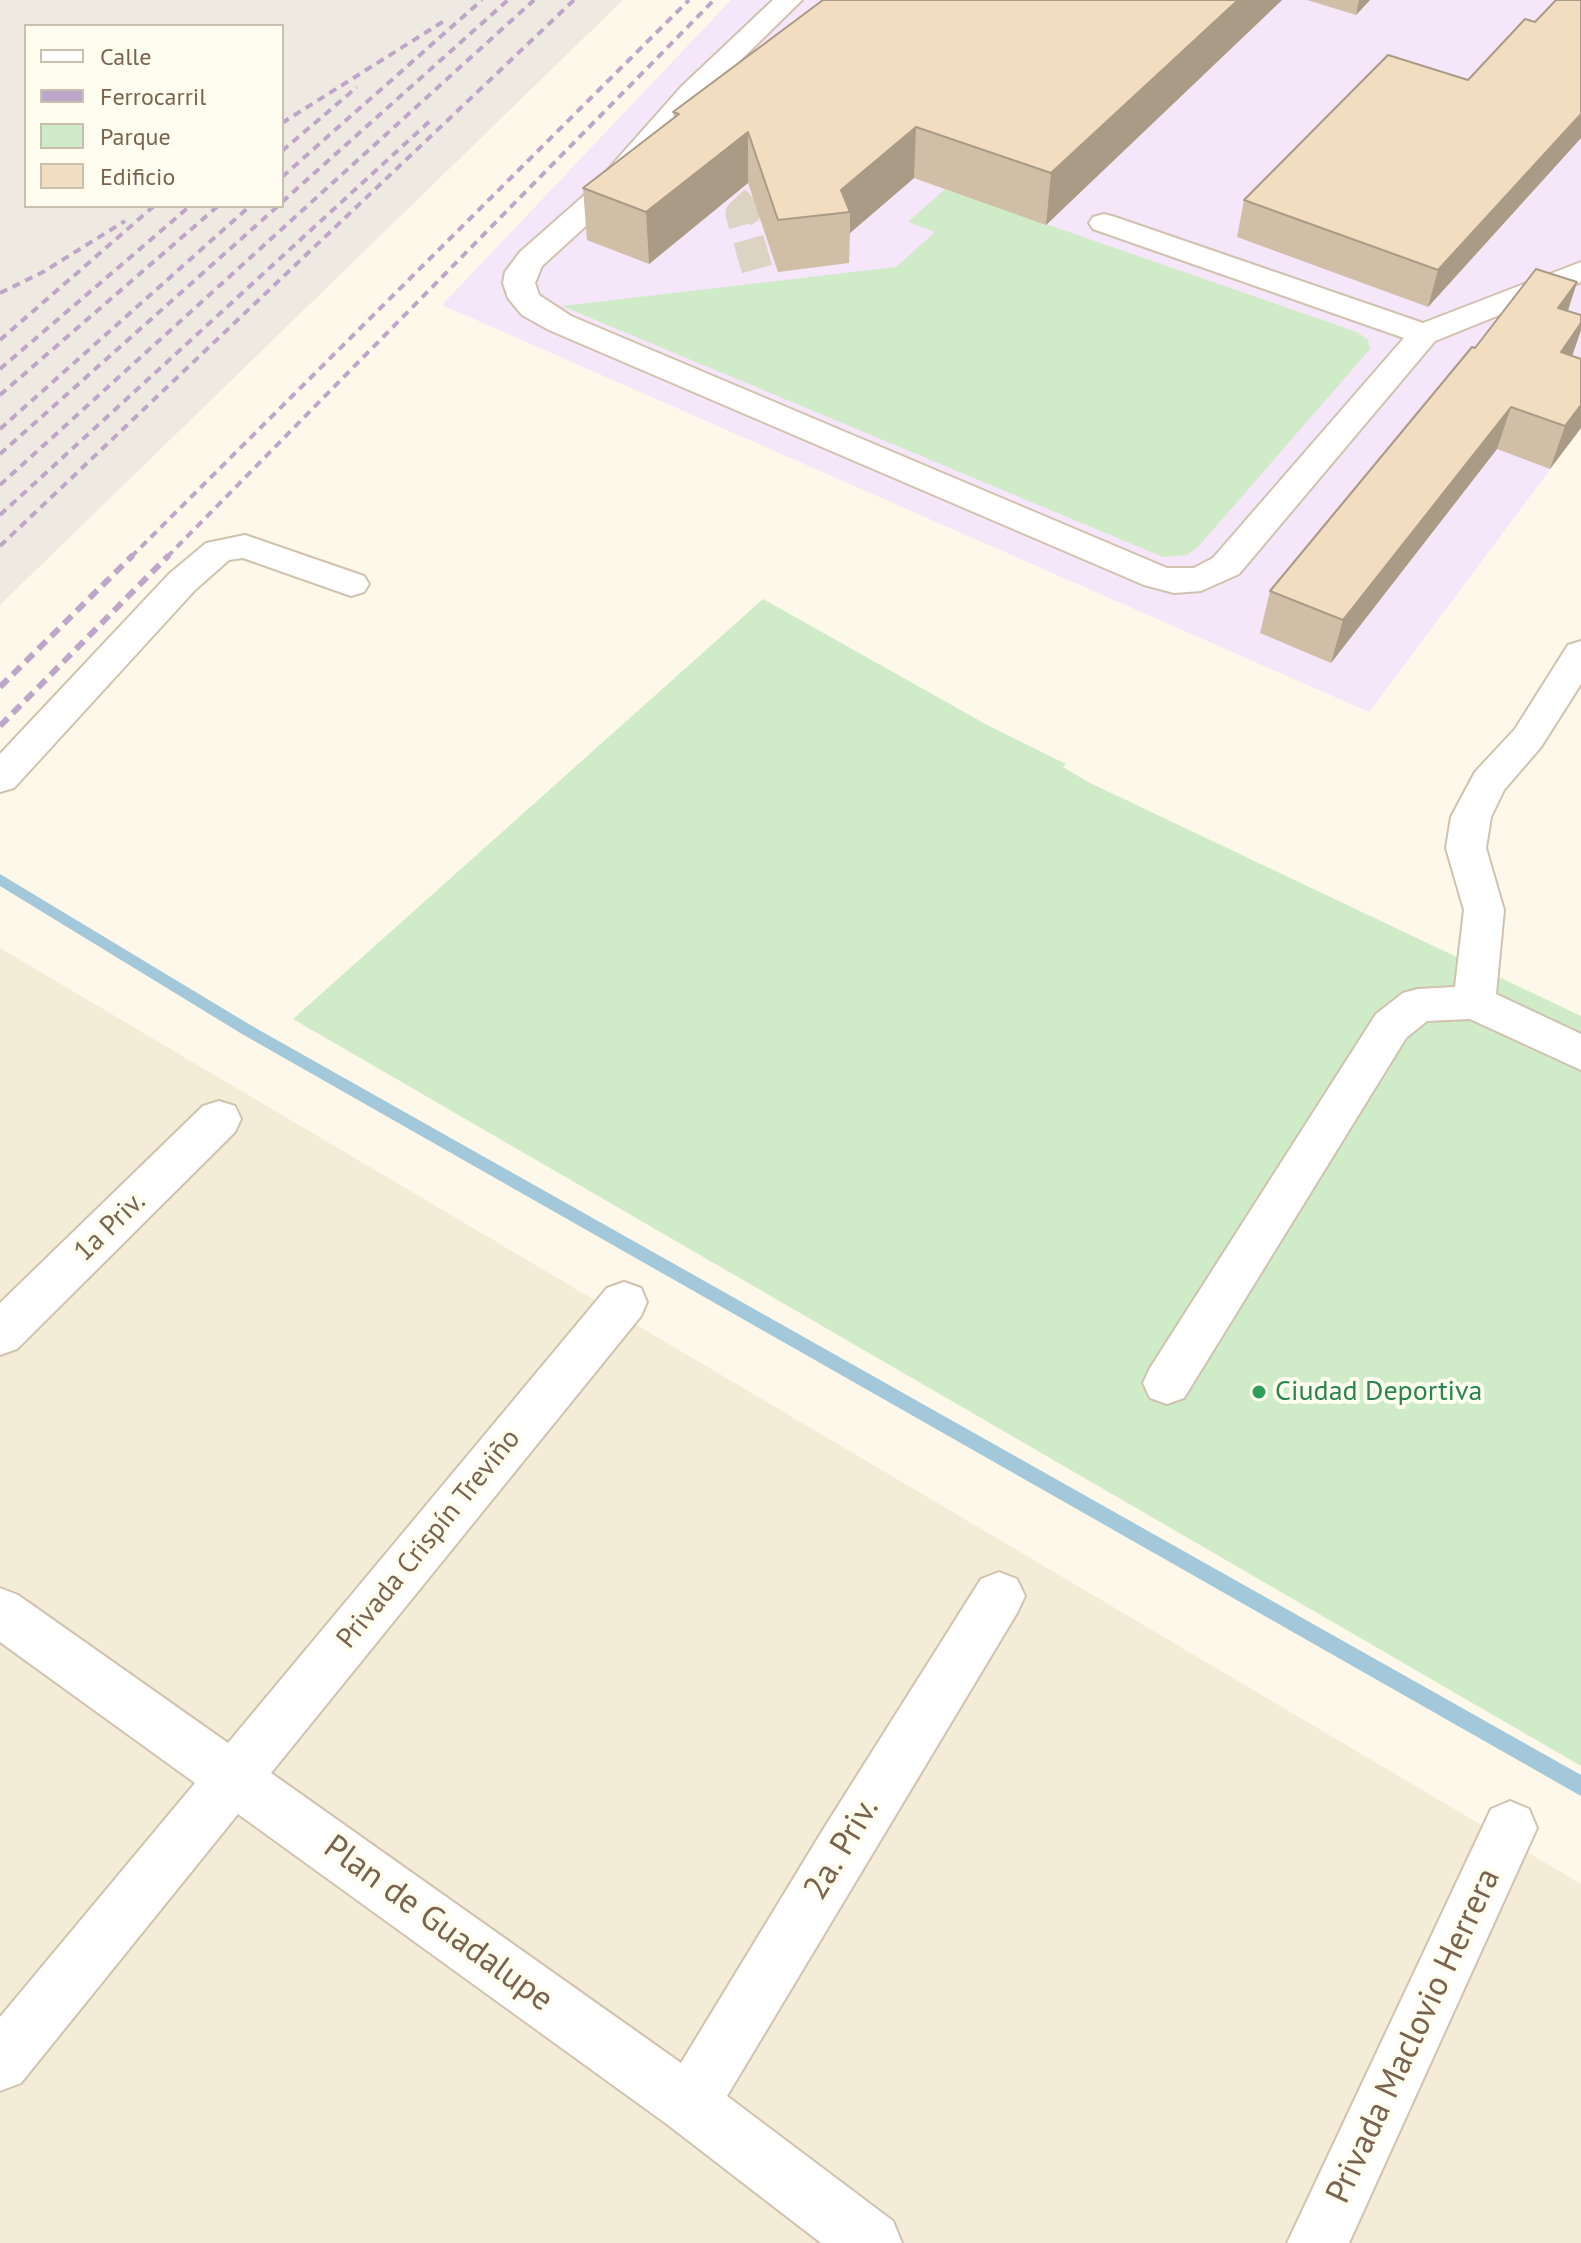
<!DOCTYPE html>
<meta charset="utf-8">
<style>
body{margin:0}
#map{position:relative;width:1581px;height:2243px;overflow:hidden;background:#fdf8ea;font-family:"PT Sans",sans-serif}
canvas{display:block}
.legend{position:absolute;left:24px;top:24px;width:260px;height:184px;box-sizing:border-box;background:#fffcf0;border:2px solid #c9bfae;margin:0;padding:10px 14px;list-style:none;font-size:24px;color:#79634c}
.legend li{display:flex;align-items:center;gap:16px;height:40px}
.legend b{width:40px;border:2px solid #c9bfae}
</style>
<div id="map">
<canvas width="1581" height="2243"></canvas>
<ul class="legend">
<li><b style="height:10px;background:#fff"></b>Calle</li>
<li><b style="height:10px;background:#bea6c8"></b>Ferrocarril</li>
<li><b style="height:22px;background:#d0ebc7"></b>Parque</li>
<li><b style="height:22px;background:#f3ddc1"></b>Edificio</li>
</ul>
</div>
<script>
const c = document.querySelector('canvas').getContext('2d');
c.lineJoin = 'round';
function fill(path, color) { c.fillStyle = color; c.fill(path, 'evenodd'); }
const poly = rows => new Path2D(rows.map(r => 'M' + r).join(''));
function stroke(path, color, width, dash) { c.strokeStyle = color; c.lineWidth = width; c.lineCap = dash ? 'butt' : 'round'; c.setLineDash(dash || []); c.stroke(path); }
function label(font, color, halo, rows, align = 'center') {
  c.font = font + ' "PT Sans",sans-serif'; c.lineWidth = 8; c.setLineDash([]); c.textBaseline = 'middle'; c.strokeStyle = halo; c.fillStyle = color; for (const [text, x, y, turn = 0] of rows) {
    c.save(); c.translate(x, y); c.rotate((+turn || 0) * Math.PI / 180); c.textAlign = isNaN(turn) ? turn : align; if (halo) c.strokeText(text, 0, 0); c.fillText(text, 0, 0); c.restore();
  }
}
fill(poly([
 [0,948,1581,1884,1581,2243,0,2243]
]), '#f5ecd8');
fill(poly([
 [0,0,623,0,0,605],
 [282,26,282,206,26,206,26,26]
]), '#eeeae2');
fill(poly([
 [731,0,1581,0,1581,428,1369,712,442,305]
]), '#f6e6fa');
fill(poly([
 [945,189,1357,332,1368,340,1370,349,1198,547,1187,555,1163,557,562,306,896,267,935,232,908,222],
 [763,599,989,726,1066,764,1063,767,1088,782,1581,1016,1581,1766,293,1019]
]), '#d0ebc7');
fill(poly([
 [0,874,252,1026,1581,1775,1581,1796,242,1034,0,886,0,874]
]), '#a3c8d9');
stroke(poly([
 [757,269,741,214,798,163]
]), '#dcd3c2', 31, [31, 15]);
const minor = poly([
 [773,0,802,0,701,99,610,204,542,266,535,283,539,295,571,316,1167,568,1194,568,1213,558,1404,338,1093,229,1089,223,1093,217,1104,214,1115,217,1423,323,1581,262,1581,282,1435,341,1239,574,1201,591,1174,593,1144,585,549,330,522,315,508,298,503,283,505,272,520,252,588,192,681,87,773,0],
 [245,535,364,576,369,584,364,592,351,596,243,558,229,560,195,590,14,788,0,792,0,754,169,574,206,543,245,535],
 [1581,641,1581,684,1541,747,1504,790,1491,817,1486,848,1504,910,1496,994,1581,1034,1581,1070,1470,1019,1427,1021,1406,1038,1184,1398,1167,1404,1150,1398,1143,1383,1150,1368,1376,1014,1403,993,1418,989,1455,987,1464,910,1446,848,1451,817,1475,772,1515,729,1568,645,1581,641],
 [219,1101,235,1106,241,1119,235,1132,17,1349,0,1355,0,1303,203,1106,219,1101],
 [624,1282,641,1288,647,1302,641,1316,271,1773,681,2063,824,1828,981,1579,999,1572,1017,1579,1025,1596,1017,1613,727,2096,893,2221,902,2243,821,2243,668,2125,238,1814,21,2083,0,2091,0,2017,195,1783,0,1642,0,1588,18,1595,228,1743,607,1288,624,1282],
 [1510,1801,1529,1809,1537,1828,1349,2243,1287,2243,1491,1809,1510,1801]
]);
stroke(minor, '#d0c2ae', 4);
fill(minor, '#fff');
stroke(poly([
 [282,123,444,21],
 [282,151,357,87],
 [282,177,482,0],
 [282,202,508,0],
 [0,293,43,272,125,221],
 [0,340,154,206],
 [0,369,190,206],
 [0,395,218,206],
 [0,429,250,206],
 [0,454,278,206],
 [0,485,534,0],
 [0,515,431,120],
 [0,546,574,0],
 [131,557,689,0],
 [167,557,714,0]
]), '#bea6c8', 4, [8, 6]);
stroke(poly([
 [0,687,133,555],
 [0,726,169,555]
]), '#bea6c8', 6, [11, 7]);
fill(poly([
 [1282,0,1046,225,914,178,850,233,849,263,778,272,748,183,649,264,587,240,583,188,674,118,673,112],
 [1307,0,1370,0,1356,15],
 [1581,0,1581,138,1428,307,1237,237,1244,200,1468,80,1535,22],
 [1577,282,1568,311,1581,315,1581,330,1572,356,1581,359,1581,428,1550,469,1497,449,1331,663,1260,633,1270,591,1475,348]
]), '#d1bea6');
fill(poly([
 [1238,0,1282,0,1046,225,1051,173],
 [1359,0,1370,0,1356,15],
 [1581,114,1581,138,1428,307,1438,270],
 [916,127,914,178,850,233,850,212,841,190],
 [748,132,748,183,649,264,646,212],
 [1577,282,1563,325,1558,308],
 [1581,323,1581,330,1571,359,1561,352],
 [1581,405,1581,428,1550,469,1565,426],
 [1511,407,1497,449,1331,663,1343,620]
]), '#aa9b87');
const building = poly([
 [823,0,1238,0,1051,173,916,127,841,190,850,212,778,220,748,132,646,212,583,188,679,114,673,112,823,0],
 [1556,0,1581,0,1581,114,1438,270,1244,200,1388,55,1468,80,1525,19,1535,22,1556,0],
 [1536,269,1577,282,1558,308,1581,315,1581,323,1561,352,1581,359,1581,405,1565,426,1511,407,1343,620,1270,591,1472,347,1475,348,1536,269]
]);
fill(building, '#f3ddc1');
stroke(building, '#aa9b87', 2);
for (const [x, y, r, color] of [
 [1259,1392,8,"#2e9e5b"]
]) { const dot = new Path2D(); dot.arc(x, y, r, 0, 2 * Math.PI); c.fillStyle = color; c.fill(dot); stroke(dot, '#fffcf0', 3); }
label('28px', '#79634c', '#fffcf0', [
 ["1a Priv.",110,1227,-44],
 ["Privada Crispín Treviño",429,1539,-51]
]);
label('28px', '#27864d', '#fffcf0', [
 ["Ciudad Deportiva",1275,1392]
], 'left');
label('34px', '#79634c', '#fffcf0', [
 ["2a. Priv.",842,1849,-59],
 ["Plan de Guadalupe",438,1924,36],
 ["Privada Maclovio Herrera",1414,2036,-65]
]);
</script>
